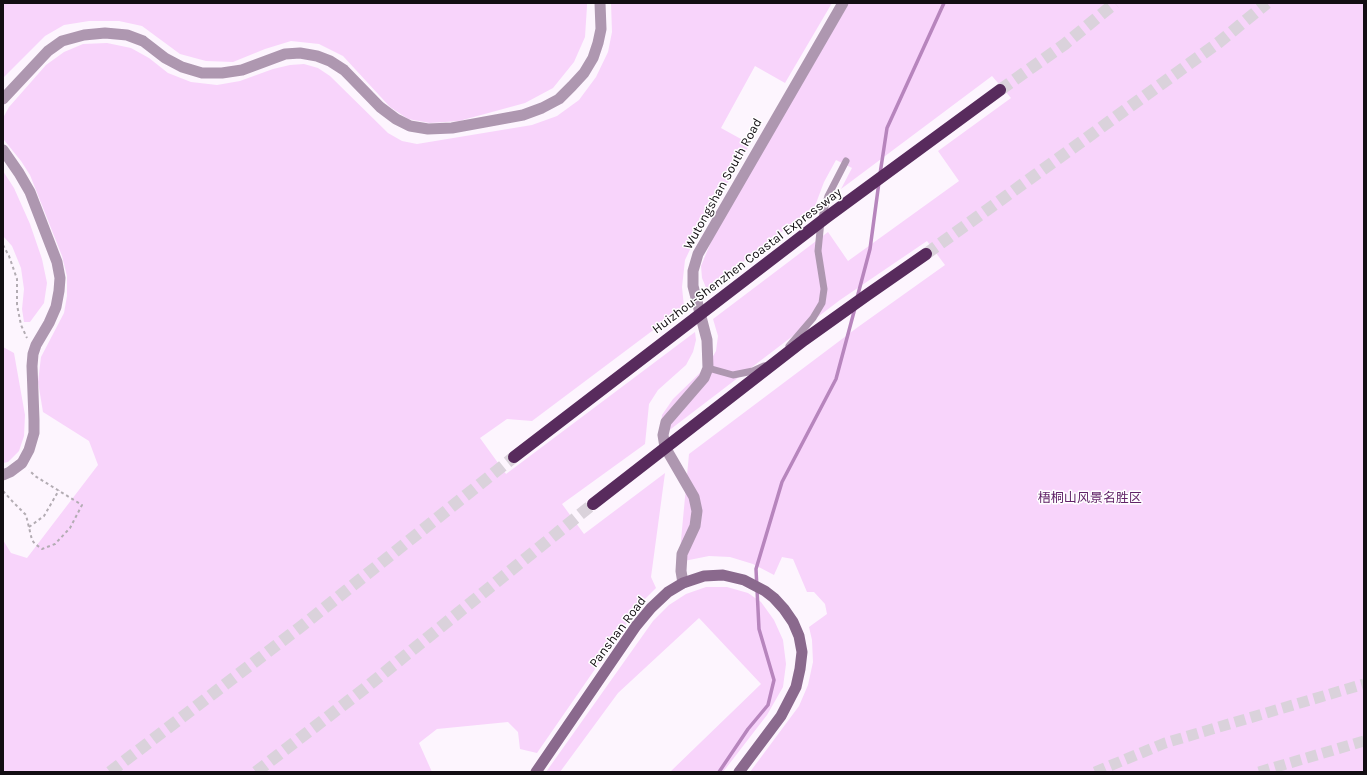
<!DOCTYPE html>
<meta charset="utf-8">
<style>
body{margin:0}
#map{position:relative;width:1367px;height:775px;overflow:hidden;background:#fdf5fe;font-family:Karla,sans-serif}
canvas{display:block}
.frame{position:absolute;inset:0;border:4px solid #130e13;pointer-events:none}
</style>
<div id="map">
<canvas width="1367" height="775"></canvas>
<div class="frame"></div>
</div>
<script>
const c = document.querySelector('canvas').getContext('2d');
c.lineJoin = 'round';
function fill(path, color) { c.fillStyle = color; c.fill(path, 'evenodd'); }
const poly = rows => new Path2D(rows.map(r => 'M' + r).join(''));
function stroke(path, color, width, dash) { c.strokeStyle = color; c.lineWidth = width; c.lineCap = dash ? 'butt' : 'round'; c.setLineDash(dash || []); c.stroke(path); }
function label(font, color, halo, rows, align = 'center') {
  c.font = font + ' Karla,"Noto Sans SC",sans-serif'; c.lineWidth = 3; c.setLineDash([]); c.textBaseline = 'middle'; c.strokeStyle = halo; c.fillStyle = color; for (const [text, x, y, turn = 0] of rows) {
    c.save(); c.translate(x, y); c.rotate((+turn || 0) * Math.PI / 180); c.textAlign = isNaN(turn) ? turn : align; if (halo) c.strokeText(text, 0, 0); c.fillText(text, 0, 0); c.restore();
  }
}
fill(poly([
 [3,3,587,3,587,6,585,37,574,62,553,88,525,103,459,121,430,123,408,119,390,107,343,56,319,44,291,41,265,49,233,62,206,61,180,54,142,26,119,21,89,21,64,25,45,36,3,78],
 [611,3,832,3,785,83,755,66,721,128,750,144,695,239,685,260,682,287,684,307,532,421,507,419,480,438,506,474,695,332,696,340,693,352,686,365,658,390,649,404,645,444,562,504,584,534,665,473,651,577,656,588,640,604,537,753,520,749,518,732,508,722,437,729,419,743,432,772,3,772,3,540,11,553,27,558,98,465,89,441,43,412,38,382,41,357,64,313,67,296,67,276,62,256,30,175,21,161,4,140,3,135,3,118,9,107,46,65,64,52,83,44,107,43,131,48,149,58,168,73,191,82,217,85,240,81,273,69,290,65,304,64,318,68,330,76,388,133,402,141,417,144,532,125,557,116,579,100,596,77,608,52,612,32],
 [849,3,1364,3,1364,772,750,772,799,706,808,685,813,662,812,640,809,627,827,614,825,604,814,592,807,592,793,559,782,557,774,575,753,564,730,557,709,556,679,562,689,454,858,327,945,265,927,241,840,300,663,435,661,426,662,415,673,399,708,365,716,351,718,336,713,319,828,232,848,261,959,181,938,151,1011,98,992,76,841,189,852,168,836,160,824,182,815,206,707,290,702,278,701,266,713,237],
 [3,171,14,188,30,224,42,259,47,283,44,303,30,322,24,322,22,309,24,289,21,268,12,246,3,236],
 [3,347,14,353,25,415,24,436,19,451,8,462,3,463],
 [706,587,727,587,748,593,761,602,774,620,783,640,786,664,783,687,767,715,723,772,670,772,761,684,699,618,618,693,560,772,546,772,653,621,669,605,686,594]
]), '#f8d4fb');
stroke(poly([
 [880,174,887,128,944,3],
 [857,298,870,249,879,182],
 [719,772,748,729,768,705,774,680,759,629,756,569,782,482,836,379,855,308]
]), '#b785bd', 3.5);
stroke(poly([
 [1095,772,1165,743,1364,684],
 [1259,772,1364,741]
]), '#dad2db', 11, [11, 5.5]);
stroke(poly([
 [1000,90,1065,44,1115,3],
 [926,254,1218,43,1267,3],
 [110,772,303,625,514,457],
 [256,772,364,689,593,504]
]), '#dad2db', 12, [12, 6]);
stroke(poly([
 [3,245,9,256,17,279,17,305,21,325,27,338],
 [3,491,13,502,26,515,32,540,35,544,42,549,55,544,70,528,82,505,35,476,29,470],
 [29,527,44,516,59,490]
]), '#b3acb3', 2, [3, 3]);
stroke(poly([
 [789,346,813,318,822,303,824,289,818,251,821,221,828,196,846,161],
 [708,368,733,375,753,371,764,366]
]), '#ae97b0', 7);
stroke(poly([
 [3,99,48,51,62,41,84,35,105,33,127,35,143,41,165,58,182,67,202,73,222,73,242,70,285,54,300,53,317,56,330,61,344,70,380,107,396,119,410,126,428,129,452,128,523,115,542,108,559,99,572,86,584,73,593,58,598,43,601,29,600,3],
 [3,150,19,173,30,192,57,262,60,278,59,291,56,307,49,323,36,345,33,354,32,366,34,420,34,433,29,450,22,463,10,472,3,475],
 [683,583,681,571,682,554,695,526,697,511,694,497,665,447,663,435,666,422,704,378,708,368,707,340,693,286,693,271,698,254,843,3]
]), '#ae97b0', 11);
stroke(poly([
 [536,772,636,626,651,608,668,592,683,583,704,576,723,575,744,580,765,591,774,598,784,609,793,622,799,636,802,652,800,669,796,687,781,716,739,772]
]), '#8a698d', 11);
stroke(poly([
 [514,457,827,217,1000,90],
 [593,504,804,340,867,295,926,254]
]), '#582b5d', 12);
label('13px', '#130e13', '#fff', [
 ["Wutongshan South Road",723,184,-61],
 ["Huizhou-Shenzhen Coastal Expressway",747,261,-37],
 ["Panshan Road",618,632,-53]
]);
label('13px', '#612368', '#fff', [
 ["梧桐山风景名胜区",1090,498]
]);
</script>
